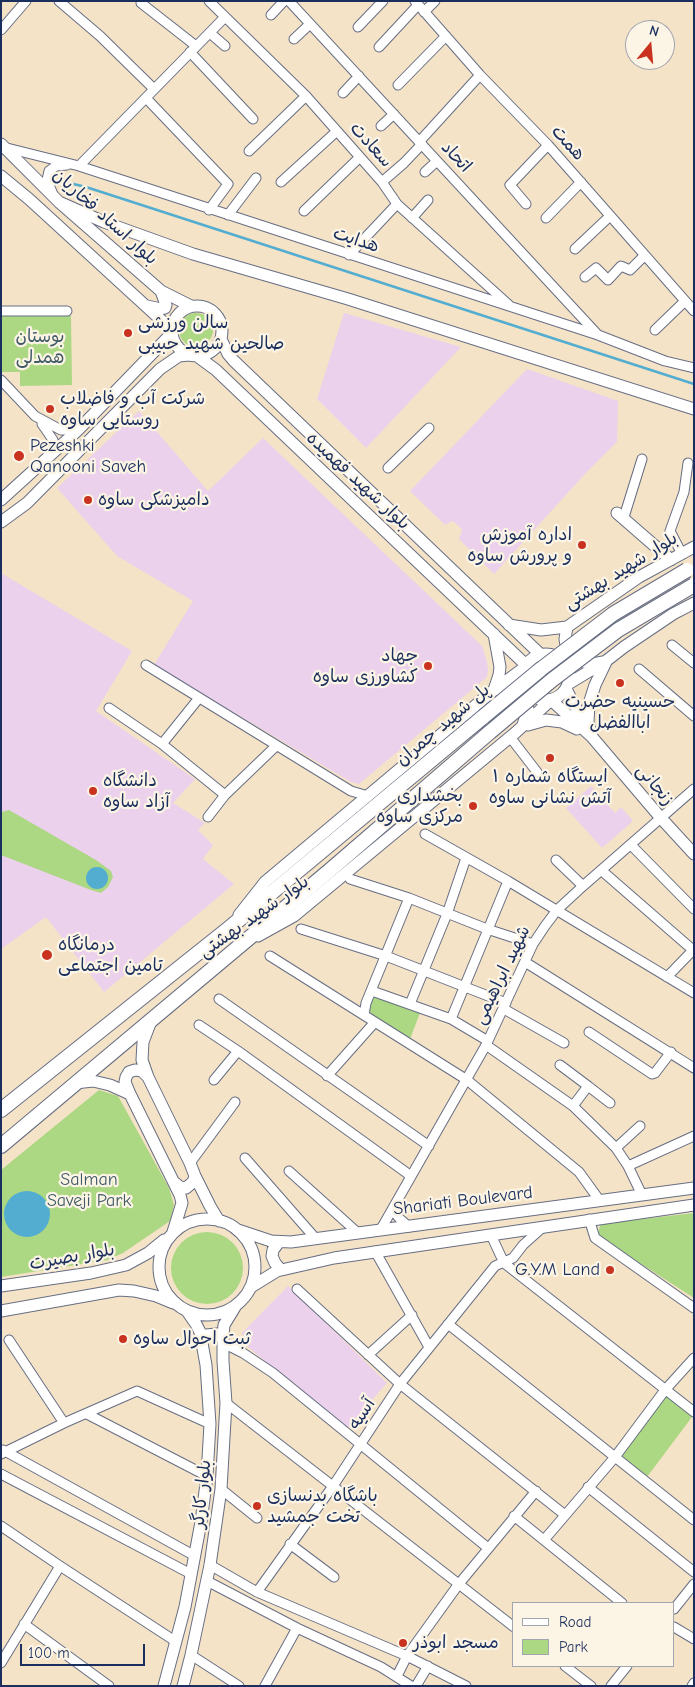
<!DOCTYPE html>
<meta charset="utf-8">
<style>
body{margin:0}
#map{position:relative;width:695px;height:1687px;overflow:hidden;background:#f5e3c8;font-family:"Comic Neue",sans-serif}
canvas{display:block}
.frame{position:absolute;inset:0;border:2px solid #1b2f5e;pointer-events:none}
.legend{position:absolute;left:512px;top:1602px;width:162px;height:65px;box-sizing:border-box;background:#fcf5e5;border:1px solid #a2a6af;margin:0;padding:6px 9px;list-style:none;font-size:15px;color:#1b2f5e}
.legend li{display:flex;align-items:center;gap:10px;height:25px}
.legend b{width:25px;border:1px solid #a2a6af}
.north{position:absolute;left:625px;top:20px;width:50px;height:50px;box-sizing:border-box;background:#fcf5e5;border:1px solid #a2a6af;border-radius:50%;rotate:17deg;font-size:14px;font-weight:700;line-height:20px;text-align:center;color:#1b2f5e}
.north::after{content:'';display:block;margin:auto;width:18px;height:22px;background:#c8321e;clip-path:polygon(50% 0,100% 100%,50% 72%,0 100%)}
.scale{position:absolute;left:20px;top:1644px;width:125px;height:22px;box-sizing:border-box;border:2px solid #1b2f5e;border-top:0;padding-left:6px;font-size:15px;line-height:18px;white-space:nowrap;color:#1b2f5e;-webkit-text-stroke:4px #fcf5e5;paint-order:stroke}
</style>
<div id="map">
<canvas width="695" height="1687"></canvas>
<div class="frame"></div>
<ul class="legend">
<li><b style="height:6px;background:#fff"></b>Road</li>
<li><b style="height:14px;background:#acd783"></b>Park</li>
</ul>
<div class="north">N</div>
<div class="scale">100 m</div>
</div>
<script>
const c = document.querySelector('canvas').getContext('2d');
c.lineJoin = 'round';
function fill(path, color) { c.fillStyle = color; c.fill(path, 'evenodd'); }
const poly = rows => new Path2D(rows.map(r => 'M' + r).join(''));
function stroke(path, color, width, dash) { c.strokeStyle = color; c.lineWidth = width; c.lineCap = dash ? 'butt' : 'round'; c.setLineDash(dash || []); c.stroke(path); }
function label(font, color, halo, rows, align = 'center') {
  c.font = font + ' "Comic Neue","Playpen Sans Arabic",sans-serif'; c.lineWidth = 4.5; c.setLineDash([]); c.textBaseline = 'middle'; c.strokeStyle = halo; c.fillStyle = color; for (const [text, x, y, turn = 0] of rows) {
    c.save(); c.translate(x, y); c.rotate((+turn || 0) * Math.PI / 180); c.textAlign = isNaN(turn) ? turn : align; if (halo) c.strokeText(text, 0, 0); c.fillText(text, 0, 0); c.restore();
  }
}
fill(poly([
 [344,313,461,347,366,448,317,399],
 [527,369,618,401,617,442,584,475,494,574,459,539,462,530,458,525,452,521,445,525,410,491],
 [139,411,208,491,263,438,482,646,487,662,488,670,487,677,359,784,351,782,154,665,193,601,117,556,57,488],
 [1,573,132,651,96,711,195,779,173,803,205,823,198,830,213,845,203,859,234,884,104,992,46,917,1,949],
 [591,786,615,813,621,807,633,821,602,848,566,808],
 [288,1286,387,1383,347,1428,248,1347,242,1333]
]), '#ebd1eb');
fill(poly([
 '179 330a17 17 0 1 1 34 0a17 17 0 1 1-34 0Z',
 [1,316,71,316,72,385,20,386,20,372,1,372],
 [9,810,96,860,111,871,113,877,108,887,101,893,91,890,1,855,1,812],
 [374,996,420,1013,410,1039,368,1013],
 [99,1090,118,1096,169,1188,174,1205,170,1221,123,1253,107,1260,1,1277,1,1170],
 [694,1213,694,1298,598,1236,600,1224],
 '171 1268a36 36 0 1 1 72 0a36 36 0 1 1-72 0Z',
 [666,1396,692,1417,647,1477,620,1456]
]), '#acd783');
fill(poly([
 '86 878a11 11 0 1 1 22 0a11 11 0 1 1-22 0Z',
 '4 1214a23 23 0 1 1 46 0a23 23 0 1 1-46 0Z'
]), '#52add0');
stroke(poly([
 [61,181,86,187,694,384]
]), '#52add0', 2.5);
const street = poly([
 [59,1,100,36,154,89],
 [209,1,306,96,382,182,397,204,509,305],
 [289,1,598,335],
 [415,1,480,75,548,145,694,311],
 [141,3,196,46],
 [424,12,435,1],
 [271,15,284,1],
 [358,27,383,1],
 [1,30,26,1],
 [210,33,225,46],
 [294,39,310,24],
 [379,47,418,5],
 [190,52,253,119],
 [398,85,446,36],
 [343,93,359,76],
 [146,98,228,184,209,210],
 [381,126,394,114],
 [419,142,480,75],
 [7,148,79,166,598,335,665,361,694,368],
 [249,151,306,96],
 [79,166,225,17],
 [425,172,437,161],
 [281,182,337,131],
 [382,182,404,163,422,144],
 [52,192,47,180,49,171,56,166,67,165],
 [526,204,510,185,548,145],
 [304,211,360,157],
 [228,215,256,178],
 [412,218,428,200],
 [546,218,581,182],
 [575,249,610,216],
 [349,255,397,204],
 [585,277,596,268,608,280,621,266,630,270,644,256],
 [1,311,67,311],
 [655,330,685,301],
 [1,380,35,416,61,430,78,430],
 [42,424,53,440,53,453],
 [388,468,429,428],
 [624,517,642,459],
 [682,554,670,531,684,492,688,463],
 [672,645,694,663],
 [146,665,351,791,368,796],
 [639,669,694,716],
 [109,708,162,744,225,795],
 [510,737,537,772],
 [162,744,199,698],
 [208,817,225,795,276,746],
 [425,834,508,881,694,993],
 [631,845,694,909],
 [556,860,583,886],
 [601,870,693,950],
 [350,879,409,898,487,929,533,944],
 [301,929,386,956,506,1003],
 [270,956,467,1080,579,1172,600,1201],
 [525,962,694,1068],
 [667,977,694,949],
 [372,991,451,1019,488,1041],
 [219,999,429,1146],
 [410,1004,447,914,466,858],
 [504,1009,564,1043],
 [364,1015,366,1003,409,898],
 [451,1019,508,881],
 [199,1025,238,1051,411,1176],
 [589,1032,652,1074,655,1073,671,1052],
 [486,1045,573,1106,616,1148,628,1166,642,1195],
 [560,1065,588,1086],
 [327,1076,375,1022],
 [214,1080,238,1051],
 [573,1106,588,1086,610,1103],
 [616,1148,640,1126],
 [245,1158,316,1239],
 [190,1163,235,1102],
 [628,1166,694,1136],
 [289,1171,358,1233],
 [394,1206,395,1213,399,1218,409,1227],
 [589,1219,595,1238,694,1308],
 [381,1229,486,1045,533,944,545,926,557,910,583,886,694,789],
 [491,1235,504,1263,694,1412],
 [375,1251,429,1347],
 [297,1289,400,1384,565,1515],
 [448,1324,694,1520],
 [9,1340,64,1423],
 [223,1343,243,1353,273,1373,488,1548],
 [368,1355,412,1315],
 [226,1403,514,1627],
 [87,1414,207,1476],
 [3,1450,195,1556],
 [1,1454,64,1423,137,1391,210,1424],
 [1,1474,191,1574],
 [588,1487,694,1572],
 [221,1489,257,1518],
 [514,1516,622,1603],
 [1,1526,60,1566,175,1641],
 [544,1540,615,1457,665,1390,694,1358],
 [290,1544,334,1577],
 [210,1565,257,1592,407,1656,466,1686],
 [207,1581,297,1628,381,1667,411,1686],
 [257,1592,333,1486,400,1384,495,1266,513,1258,523,1245,543,1227],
 [674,1609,694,1584],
 [24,1624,109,1686],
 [674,1627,694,1639],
 [191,1655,239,1686],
 [1,1663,60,1566],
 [565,1666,591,1686],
 [397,1676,407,1656,458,1585,536,1491],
 [265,1686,297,1628],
 [416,1686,428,1666],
 [611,1686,627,1666],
 [692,1686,694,1683]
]);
const secondary = poly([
 [1,144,59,202,161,291,191,306],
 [1,176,29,199,172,330],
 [59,202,104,222,193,254,348,299,694,409],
 '172 331a25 25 0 1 1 50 0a25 25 0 1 1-50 0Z',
 [147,306,161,309,165,308,166,305,161,291],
 [221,339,228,354,234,361,540,654],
 [197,356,216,370,526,665],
 [1,500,78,430,172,333],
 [617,513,671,560],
 [1,522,27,503,160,369,179,356,189,355],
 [509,625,541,630,567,627,639,577,694,547],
 [567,627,565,639,566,645,575,657,583,662,592,664,603,662],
 [494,634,500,667,499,675,494,690,511,689,518,693,524,700,528,709,523,725],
 '523 677a23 23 0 1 1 46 0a23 23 0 1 1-46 0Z',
 [568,684,606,661,624,647,673,614,694,603],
 [566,689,587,729],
 [528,725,546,720,562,722,577,729],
 [592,737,588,722,589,704,595,685,606,662],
 [239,915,265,882,494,690,524,668],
 [258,936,294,916,515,733,551,700,592,737,660,817,694,854],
 [151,1021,143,1042,142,1060,148,1077,190,1163,195,1176,210,1206,219,1221],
 [75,1083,93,1081,110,1085,130,1094,180,1195,182,1203,173,1232],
 [130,1094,125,1082,126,1077,129,1072,135,1070,142,1071,148,1077],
 [174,1182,180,1187,186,1188,193,1182,195,1176],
 '159 1267a48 48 0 1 1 96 0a48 48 0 1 1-96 0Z',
 [238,1230,271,1241,291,1242,694,1188],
 [279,1242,273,1250,272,1256,275,1263,281,1270],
 [1,1286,91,1273,126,1265,148,1253,164,1240],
 [251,1287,277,1271,334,1258,694,1205],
 [1,1311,119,1290,134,1291,156,1296,173,1303],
 [202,1338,206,1335,217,1334,223,1339],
 [164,1686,185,1607,201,1522,207,1476,210,1424,206,1365,200,1332,196,1324,187,1311],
 [183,1686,191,1655,210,1565,221,1489,226,1403,223,1361,223,1335,224,1325,235,1307]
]);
const primary = poly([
 [1,1110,228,929,483,717],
 [1,1146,329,871,490,732]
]);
stroke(street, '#676e83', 11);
stroke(secondary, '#676e83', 13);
stroke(primary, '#676e83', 16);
stroke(street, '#fff', 9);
stroke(secondary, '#fff', 11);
stroke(primary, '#fff', 14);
const primaryBridge = poly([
 [483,717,541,669,613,614,687,570],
 [490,732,552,680,618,630,694,585]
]);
stroke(primaryBridge, '#676e83', 16, []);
stroke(primaryBridge, '#fff', 14);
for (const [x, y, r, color] of [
 [128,333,5,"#c8321e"],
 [50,409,5,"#c8321e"],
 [19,456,6,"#c8321e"],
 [88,500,5,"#c8321e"],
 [582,545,5,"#c8321e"],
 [428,666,5,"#c8321e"],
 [620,683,5,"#c8321e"],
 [550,758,5,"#c8321e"],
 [93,791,5,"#c8321e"],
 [473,806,5,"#c8321e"],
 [47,955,6,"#c8321e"],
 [610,1270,5,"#c8321e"],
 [123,1339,5,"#c8321e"],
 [257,1506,5,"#c8321e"],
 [403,1643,5,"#c8321e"]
]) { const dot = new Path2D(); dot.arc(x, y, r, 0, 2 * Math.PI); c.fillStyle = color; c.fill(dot); stroke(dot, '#fcf5e5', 2); }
label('18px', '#1b2f5e', '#fcf5e5', [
 ["همت",568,143,48],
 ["سعادت",371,145,48],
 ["اتحاد",456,157,47],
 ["بلوار استاد فخاریان",105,217,42],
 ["هدایت",356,240,18],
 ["بلوار شهید فهمیده",358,481,43],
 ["بلوار شهید بهشتی",621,571,-32],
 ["پل شهید چمران",443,725,-40],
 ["زنجانی",655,785,50],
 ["بلوار شهید بهشتی",254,917,-35],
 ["شهید ابراهیمی",502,975,-64],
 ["Shariati Boulevard",463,1201,-7],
 ["بلوار بصیرت",72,1257,-10],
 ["آسیه",362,1414,-57],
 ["بلوار کارگر",202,1494,-84]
]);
label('18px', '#1b2f5e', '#fcf5e5', [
 ["سالن ورزشی",138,323],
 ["صالحین شهید حبیبی",138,344],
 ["شرکت آب و فاضلاب",60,399],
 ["روستایی ساوه",60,420],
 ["Pezeshki",30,446],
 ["Qanooni Saveh",30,467],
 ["دامپزشکی ساوه",98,500],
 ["اداره آموزش",572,535,"right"],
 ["و پرورش ساوه",572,556,"right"],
 ["جهاد",418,656,"right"],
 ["کشاورزی ساوه",418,677,"right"],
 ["حسینیه حضرت",620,702,"center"],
 ["اباالفضل",620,723,"center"],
 ["ایستگاه شماره ۱",550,777,"center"],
 ["آتش نشانی ساوه",550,798,"center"],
 ["دانشگاه",103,781],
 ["آزاد ساوه",103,802],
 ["بخشداری",463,796,"right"],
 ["مرکزی ساوه",463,817,"right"],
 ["درمانگاه",58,945],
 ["تامین اجتماعی",58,966],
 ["G.Y.M Land",600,1270,"right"],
 ["ثبت احوال ساوه",133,1339],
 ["باشگاه بدنسازی",267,1496],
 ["تخت جمشید",267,1517],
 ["مسجد ابوذر",413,1643]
], 'left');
label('18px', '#3f5967', '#fcf5e5', [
 ["بوستان",40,337],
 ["همدلی",40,358],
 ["Salman",89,1180],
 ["Saveji Park",89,1201]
]);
</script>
